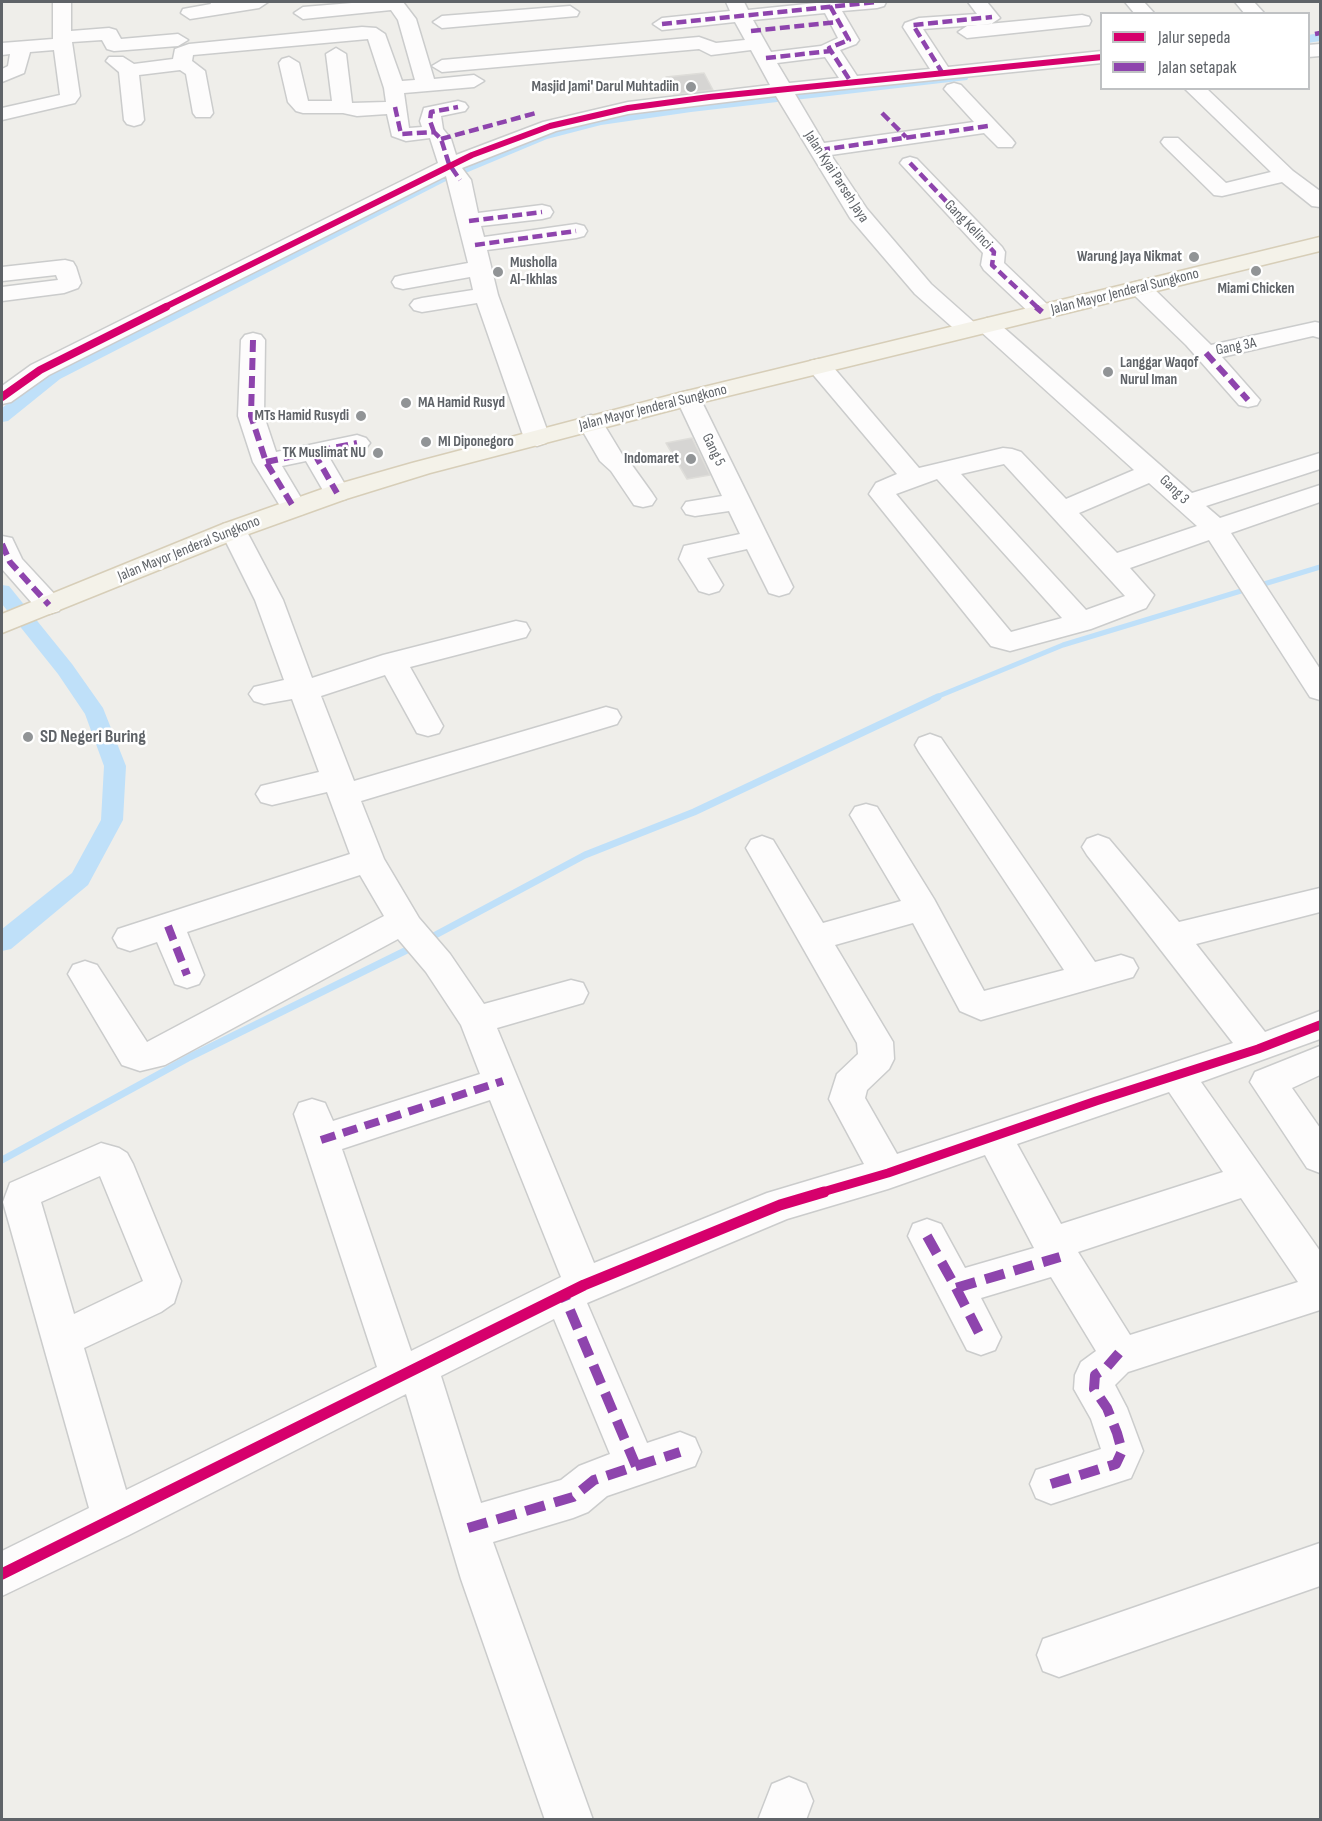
<!DOCTYPE html>
<style>
body{margin:0}
#map{position:relative;width:1322px;height:1821px;overflow:hidden;background:#efeeea;font-family:"Sofia Sans Condensed",sans-serif}
canvas{display:block}
.frame{position:absolute;inset:0;border:3px solid #5f6368;pointer-events:none}
.legend{position:absolute;left:1100px;top:12px;width:210px;height:78px;box-sizing:border-box;background:#fff;border:2px solid #bfc1c3;margin:0;padding:8px 10px;list-style:none;font-size:18px;color:#5f6368}
.legend li{display:flex;align-items:center;gap:12px;height:30px}
.legend b{width:30px;border:2px solid #bfc1c3}
</style>
<div id="map">
<canvas width="1322" height="1821"></canvas>
<div class="frame"></div>
<ul class="legend">
<li><b style="height:8px;background:#d6006c"></b>Jalur sepeda</li>
<li><b style="height:8px;background:#8e44ad"></b>Jalan setapak</li>
</ul>
</div>
<script>
const c = document.querySelector('canvas').getContext('2d');
c.lineJoin = 'round';
const poly = rows => new Path2D(rows.map(r => 'M' + r).join(''));
function stroke(path, color, width, dash) { c.strokeStyle = color; c.lineWidth = width; c.lineCap = dash ? 'butt' : 'round'; c.setLineDash(dash || []); c.stroke(path); }
function fill(path, color) { c.fillStyle = color; c.fill(path, 'evenodd'); }
function label(font, color, halo, rows, align = 'center') {
  c.font = font + ' "Sofia Sans Condensed",sans-serif'; c.lineWidth = 5; c.setLineDash([]); c.textBaseline = 'middle'; c.strokeStyle = halo; c.fillStyle = color; for (const [text, x, y, turn = 0] of rows) {
    c.save(); c.translate(x, y); c.rotate((+turn || 0) * Math.PI / 180); c.textAlign = isNaN(turn) ? turn : align; if (halo) c.strokeText(text, 0, 0); c.fillText(text, 0, 0); c.restore();
  }
}
stroke(poly([
 [934,698,1063,645,1320,567]
]), '#bfe0f9', 5);
stroke(poly([
 [428,939,585,855,694,812,938,697],
 [2,1160,190,1057,413,947]
]), '#bfe0f9', 7);
fill(poly([
 [1320,33,1320,41,1308,43,1308,35,1320,33],
 [962,73,969,77,967,80,691,112,601,125,547,139,444,182,60,379,8,421,2,422,2,408,48,371,434,176,537,133,601,117,691,104,962,73],
 [2,585,9,586,72,664,103,708,126,766,123,820,88,885,11,949,2,951,2,929,72,873,101,820,104,766,85,714,58,674,2,604,2,585]
]), '#bfe0f9');
const building = poly([
 [704,73,713,90,674,94,666,77,704,73],
 [692,438,710,475,687,479,666,443,692,438]
]);
fill(building, '#d6d5d3');
stroke(building, '#deddd9', 1.5);
const minor = poly([
 [53,2,71,2,71,31,109,28,116,30,121,39,178,34,188,40,178,46,114,51,107,49,102,40,72,42,80,96,75,103,2,120,2,108,60,95,54,50,30,52,24,73,2,82,2,69,8,66,10,54,2,55,2,43,53,39,53,2],
 [210,2,268,2,259,8,190,19,181,13,183,9,211,4,210,2],
 [364,2,403,2,416,19,434,79,474,75,484,81,474,87,404,93,409,128,422,127,420,121,424,108,458,101,465,103,468,107,465,111,441,116,443,129,451,139,456,155,543,122,628,102,770,85,751,50,711,55,699,49,442,72,432,66,442,60,699,37,716,43,745,40,735,22,662,30,653,24,662,18,730,11,726,2,744,2,748,10,826,2,886,2,884,6,877,8,842,11,859,40,856,44,840,50,857,76,930,69,903,27,905,23,919,18,977,14,968,2,987,2,1000,18,991,24,923,29,948,67,1102,51,1102,63,795,94,824,143,974,122,944,89,947,85,954,83,961,85,1012,139,1015,143,1012,147,998,147,984,133,831,155,867,209,931,284,976,324,987,318,995,320,1192,493,1320,453,1320,469,1206,506,1220,518,1320,485,1320,502,1231,533,1320,669,1320,700,1310,697,1209,540,1130,568,1154,595,1146,608,1091,629,1010,651,991,646,869,494,876,483,897,474,810,371,807,366,810,361,819,359,828,361,919,468,1003,448,1012,449,1021,452,1066,499,1134,470,979,330,968,336,960,334,915,294,850,218,776,96,628,114,556,131,462,168,471,180,478,213,542,205,550,207,553,212,550,217,542,219,481,226,484,237,576,224,584,226,587,231,584,236,576,238,487,250,498,295,550,438,546,443,537,446,528,443,524,438,477,303,422,312,414,310,410,305,414,300,422,298,473,290,470,277,403,289,395,287,392,282,395,277,403,275,468,263,446,176,49,375,11,402,2,404,2,386,31,365,438,163,430,138,406,141,392,136,387,114,357,116,343,113,303,113,296,111,288,102,279,63,282,59,289,57,299,63,308,101,332,101,326,54,336,48,346,54,352,103,386,102,384,88,368,39,193,55,192,61,205,71,213,113,210,117,196,117,193,113,186,74,180,70,139,75,144,120,141,124,134,126,127,124,124,120,119,72,106,61,109,57,123,57,134,64,173,59,175,49,189,44,362,27,376,28,385,34,402,81,415,80,398,20,391,10,303,19,294,13,303,7,364,2],
 [825,13,838,38,821,46,771,52,753,20,825,13],
 [825,57,839,78,789,83,777,63,825,57],
 [1004,464,1125,596,1086,610,961,474,1004,464],
 [937,479,1062,618,1011,632,896,494,937,479],
 [1149,483,1197,526,1117,553,1079,513,1149,483],
 [1125,2,1144,2,1155,14,1135,14,1125,2],
 [1235,2,1254,2,1265,14,1245,14,1235,2],
 [570,6,579,12,577,16,442,28,433,22,442,16,570,6],
 [1082,15,1089,17,1091,21,1089,25,967,38,958,32,967,26,1082,15],
 [1320,44,1320,56,1308,57,1308,45,1320,44],
 [1184,88,1206,88,1293,171,1320,191,1320,207,1312,206,1282,182,1222,196,1214,195,1164,146,1161,142,1164,138,1178,138,1226,183,1271,172,1184,88],
 [910,157,917,159,1002,247,1005,252,1004,263,1050,307,1054,312,1050,317,1034,317,984,270,981,265,983,253,900,163,903,159,910,157],
 [65,260,73,262,76,267,81,283,78,288,64,293,2,301,2,287,58,280,56,275,2,281,2,267,65,260],
 [1140,281,1148,283,1211,345,1315,322,1320,323,1320,338,1313,336,1222,357,1260,400,1257,405,1248,407,1239,405,1186,345,1132,293,1129,288,1132,283,1140,281],
 [253,333,261,335,265,340,264,416,276,452,357,435,366,438,370,443,366,448,329,457,350,493,346,499,337,501,328,499,306,461,282,466,307,508,303,514,294,516,285,514,253,462,238,416,241,340,245,335,253,333],
 [688,391,697,393,700,398,793,587,789,593,779,596,769,593,747,549,707,558,723,585,719,591,709,594,699,591,679,559,684,546,740,534,729,511,695,516,686,514,682,508,686,502,722,496,676,398,679,393,688,391],
 [591,415,600,418,623,456,629,461,652,493,656,499,652,505,643,507,634,505,611,471,600,461,578,423,582,418,591,415],
 [233,522,243,524,246,530,283,600,312,678,383,655,516,621,526,623,530,630,526,637,410,667,443,726,439,733,428,736,417,733,385,675,321,696,354,781,606,707,617,710,621,717,617,724,361,801,384,859,419,918,450,954,484,1004,571,980,583,983,588,993,583,1003,497,1028,594,1263,767,1193,864,1164,829,1099,837,1074,858,1054,857,1043,746,848,751,840,762,836,773,840,823,923,901,901,850,815,855,807,866,804,877,807,934,899,984,991,1064,970,919,752,915,745,919,738,930,734,941,738,1095,962,1121,955,1133,959,1138,968,1133,977,981,1020,960,1011,913,923,835,945,893,1042,894,1059,889,1069,867,1090,865,1098,897,1154,1233,1043,1087,855,1082,847,1087,839,1098,835,1109,839,1179,922,1320,888,1320,912,1196,944,1265,1032,1320,1011,1320,1039,1201,1082,1320,1251,1320,1310,1128,1372,1115,1385,1127,1408,1143,1451,1131,1478,1051,1504,1036,1498,1030,1484,1036,1470,1101,1449,1091,1419,1074,1389,1075,1375,1081,1362,1096,1351,1051,1277,981,1298,1001,1337,995,1350,981,1355,967,1350,908,1236,913,1224,927,1219,941,1224,965,1268,1034,1248,985,1155,888,1189,787,1219,587,1303,647,1443,680,1432,695,1438,701,1452,695,1466,607,1496,588,1512,573,1518,493,1542,593,1820,545,1820,461,1579,406,1394,129,1535,2,1596,2,1551,89,1508,3,1202,10,1183,101,1143,119,1148,127,1153,133,1164,181,1281,174,1303,161,1312,84,1348,126,1490,377,1367,294,1114,299,1103,312,1099,325,1103,333,1121,480,1074,461,1025,426,972,398,939,165,1065,140,1071,122,1065,68,974,73,965,85,961,97,965,147,1042,384,916,360,875,187,932,204,975,199,984,187,988,175,984,157,942,130,951,118,947,113,938,118,929,350,854,327,792,272,805,261,802,256,794,261,786,319,772,292,699,264,704,254,701,249,694,254,687,284,680,255,600,220,530,223,524,233,522],
 [1169,1092,1223,1172,1061,1224,1017,1144,1169,1092],
 [490,1100,561,1277,411,1351,342,1149,490,1100],
 [100,1176,143,1281,74,1314,41,1202,100,1176],
 [1241,1198,1298,1282,1130,1335,1078,1252,1241,1198],
 [554,1319,610,1454,579,1466,561,1480,481,1503,441,1376,554,1319],
 [2,536,12,538,22,559,59,599,63,605,59,611,49,614,39,611,2,569,2,536],
 [1320,1046,1320,1075,1292,1088,1320,1128,1320,1173,1307,1168,1250,1082,1255,1072,1320,1046],
 [1320,1543,1320,1586,1059,1677,1043,1671,1037,1655,1043,1639,1320,1543],
 [789,1777,806,1784,813,1801,806,1820,758,1820,772,1784,789,1777]
]);
const major = poly([
 [1320,237,1320,251,695,404,430,473,346,499,243,536,2,633,2,614,223,524,328,487,412,463,679,393,1320,237]
]);
stroke(minor, '#cbcccc', 3);
stroke(major, '#d7ceb8', 3);
fill(minor, '#fdfcfc');
fill(major, '#f4f2e9');
stroke(poly([
 [830,6,849,40,829,48,851,82],
 [662,24,877,2],
 [751,31,838,22],
 [1315,34,1320,33],
 [766,58,831,51],
 [943,74,913,25,992,17],
 [395,107,401,134,434,132,441,139,449,164,460,180],
 [882,113,906,137],
 [434,132,430,121,431,112,458,107],
 [441,139,536,113],
 [820,150,988,126],
 [910,163,994,252,992,265,1038,308],
 [469,221,542,212],
 [475,245,576,231]
]), '#8e44ad', 4.5, [10, 4.5]);
stroke(poly([
 [1036,307,1042,312],
 [253,340,251,416,266,462,294,508],
 [1206,353,1248,400],
 [314,453,337,493],
 [266,462,357,443],
 [2,544,10,562,49,605]
]), '#8e44ad', 6, [12, 6]);
stroke(poly([
 [168,926,187,975],
 [321,1140,503,1081]
]), '#8e44ad', 8, [15, 8]);
stroke(poly([
 [927,1236,956,1288,1060,1257],
 [956,1288,981,1337],
 [636,1466,680,1452],
 [1051,1484,1116,1464,1122,1451,1117,1433,1107,1408,1094,1389,1095,1375,1106,1368,1119,1353],
 [468,1528,573,1497,594,1480,636,1466,564,1296]
]), '#8e44ad', 10, [20, 10]);
stroke(poly([
 [163,308,472,155,550,126,628,108,709,97,1102,57]
]), '#d6006c', 6);
stroke(poly([
 [2,397,40,370,166,307]
]), '#d6006c', 8);
stroke(poly([
 [819,1193,888,1173,1096,1101,1258,1049,1320,1025]
]), '#d6006c', 9);
stroke(poly([
 [2,1574,584,1285,780,1205,824,1192]
]), '#d6006c', 11);
for (const [x, y, r, color] of [
 [691,87,6,"#919496"],
 [1194,257,6,"#919496"],
 [1256,271,6,"#919496"],
 [498,272,6,"#919496"],
 [1108,372,6,"#919496"],
 [406,403,6,"#919496"],
 [361,416,6,"#919496"],
 [426,442,6,"#919496"],
 [378,453,6,"#919496"],
 [691,459,6,"#919496"],
 [28,737,6,"#919496"]
]) { const dot = new Path2D(); dot.arc(x, y, r, 0, 2 * Math.PI); c.fillStyle = color; c.fill(dot); stroke(dot, '#fff', 2); }
label('bold 15px', '#5f6368', '#fff', [
 ["Masjid Jami' Darul Muhtadiin",679,87],
 ["Warung Jaya Nikmat",1182,257],
 ["Musholla",510,263,"left"],
 ["Al-Ikhlas",510,280,"left"],
 ["Miami Chicken",1256,289,"center"],
 ["Langgar Waqof",1120,363,"left"],
 ["Nurul Iman",1120,380,"left"],
 ["MA Hamid Rusyd",418,403,"left"],
 ["MTs Hamid Rusydi",349,416],
 ["MI Diponegoro",438,442,"left"],
 ["TK Muslimat NU",366,453],
 ["Indomaret",679,459]
], 'right');
label('15px', '#5f6368', '#fff', [
 ["Jalan Kyai Parseh Jaya",836,177,57],
 ["Gang Kelinci",968,225,46],
 ["Jalan Mayor Jenderal Sungkono",1125,292,-14],
 ["Gang 3A",1236,347,-11],
 ["Jalan Mayor Jenderal Sungkono",653,408,-14],
 ["Gang 5",713,450,64],
 ["Gang 3",1174,490,44],
 ["Jalan Mayor Jenderal Sungkono",189,549,-22]
]);
label('bold 18px', '#5f6368', '#fff', [
 ["SD Negeri Buring",40,737]
], 'left');
</script>
